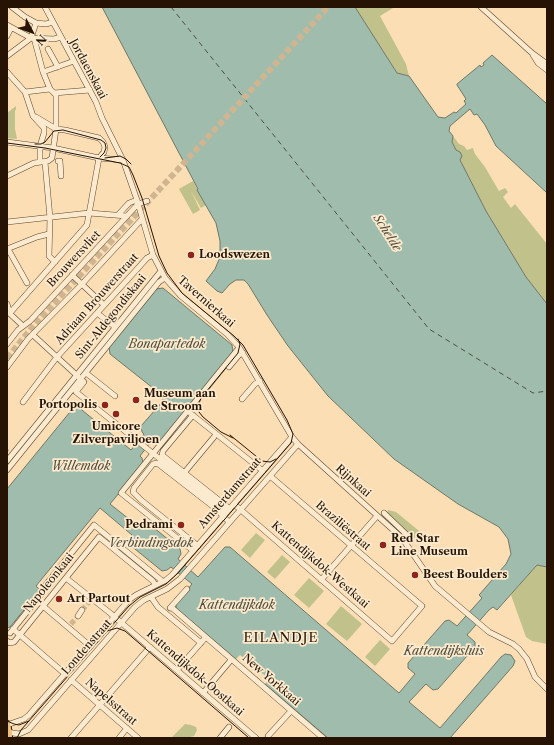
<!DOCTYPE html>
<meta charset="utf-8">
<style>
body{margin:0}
#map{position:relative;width:554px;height:745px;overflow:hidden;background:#fbdeb4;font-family:"Libre Caslon Text",serif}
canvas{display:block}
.frame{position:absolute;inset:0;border:8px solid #261303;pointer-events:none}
.north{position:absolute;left:12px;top:12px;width:40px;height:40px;-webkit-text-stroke:3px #fceace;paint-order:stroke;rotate:131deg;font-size:11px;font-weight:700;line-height:16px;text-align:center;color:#261303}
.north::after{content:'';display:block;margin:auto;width:14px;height:18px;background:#261303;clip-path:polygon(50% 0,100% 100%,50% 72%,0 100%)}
</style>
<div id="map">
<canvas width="554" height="745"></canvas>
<div class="frame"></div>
<div class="north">N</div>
</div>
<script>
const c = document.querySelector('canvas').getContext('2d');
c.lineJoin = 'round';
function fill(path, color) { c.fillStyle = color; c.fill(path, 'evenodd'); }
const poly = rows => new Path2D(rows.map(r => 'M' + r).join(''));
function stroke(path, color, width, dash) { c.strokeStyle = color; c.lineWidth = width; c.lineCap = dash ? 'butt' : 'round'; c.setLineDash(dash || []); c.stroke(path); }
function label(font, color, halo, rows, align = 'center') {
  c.font = font + ' "Libre Caslon Text",serif'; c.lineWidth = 3.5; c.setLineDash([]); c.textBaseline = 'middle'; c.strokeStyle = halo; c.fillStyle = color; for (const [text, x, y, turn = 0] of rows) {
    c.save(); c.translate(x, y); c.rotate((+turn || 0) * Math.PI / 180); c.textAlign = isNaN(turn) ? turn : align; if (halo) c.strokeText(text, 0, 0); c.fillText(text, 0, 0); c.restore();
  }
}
fill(poly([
 [355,7,392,7,393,8,380,16,406,64,409,76,397,73],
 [16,106,16,110,15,110,15,129,17,139,7,138,7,113],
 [453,136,459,144,464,146,467,150,473,148,475,154,485,167,499,191,505,188,508,192,503,197,511,208,515,204,547,244,547,304,526,277,486,211,460,160,460,152,456,150,452,142],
 [193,181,206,205,201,208,191,191,200,210,193,214,179,189],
 [388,510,396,512,424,535,414,538,387,513],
 [256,533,265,540,250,558,241,550],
 [282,555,290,562,275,579,267,572],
 [537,565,547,567,547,644,532,641,526,637,511,595],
 [309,578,324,591,309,608,294,595],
 [341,606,362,624,347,641,326,624],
 [380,640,390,649,375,666,365,657],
 [185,724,191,725,196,727,197,730,194,736,186,738,171,738]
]), '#c1c18b');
const water = poly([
 [102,7,355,7,397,73,409,76,438,117,445,118,454,112,456,113,466,104,464,101,466,99,457,85,457,84,480,65,481,67,484,65,483,63,492,55,547,104,547,193,496,146,485,125,477,114,474,115,470,109,450,126,449,131,453,136,452,142,456,150,460,152,462,156,460,160,486,211,526,277,547,304,547,567,537,565,497,610,493,607,489,610,467,635,475,642,475,647,438,689,433,690,426,684,409,702,440,728,501,657,505,654,511,655,515,661,513,666,450,738,328,738,176,608,176,603,192,584,171,567,167,570,162,571,130,545,129,540,132,535,100,508,36,586,39,589,37,594,10,627,7,628,7,489,74,407,77,406,131,450,144,434,142,432,141,426,163,401,163,396,110,354,109,347,156,289,163,288,232,345,233,352,160,442,155,442,152,440,140,456,142,458,143,464,110,504,139,527,143,523,148,523,180,549,181,554,178,559,198,577,225,547,230,547,399,693,415,674,408,668,408,663,445,621,449,620,457,626,482,598,479,595,506,564,511,554,508,539,499,527,458,504,394,459,328,396,288,346,267,315,248,284,244,280,236,280,230,284,222,293,217,291,206,281,215,269,220,257,220,241,216,223,197,190,198,189,102,7]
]);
fill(water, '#9fbcac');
stroke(water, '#6f7868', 1);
fill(poly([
 [240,655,269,679,265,684,236,659]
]), '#fbdeb4');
stroke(poly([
 [171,7,429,329,533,393,547,391]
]), '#504e3e', 1, [5, 4]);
stroke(poly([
 [7,451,8,452],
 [82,610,90,601],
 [71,624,78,616]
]), '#d0b591', 5, [5, 2.5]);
stroke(poly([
 [7,358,35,324,328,7]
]), '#d0b591', 6, [6, 3]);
const minor = poly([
 [12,7,25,17,36,23,46,24,53,22],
 [45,7,96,102,102,118,123,160,137,200,153,255,165,278,181,296,227,334,239,347,292,437,298,444,402,538,435,586,489,632,513,644,519,649,527,659,535,677,547,689],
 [481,7,532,53,547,64],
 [7,25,31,38,54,39,61,37],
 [7,36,11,28],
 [31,38,36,23],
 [34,38,43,72,50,89],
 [48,49,58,67],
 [533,55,538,63,547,70],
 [7,56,31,38],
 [7,72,25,92,33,116,44,128,44,133,40,146,40,162],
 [43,72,74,61],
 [25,92,50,89],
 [54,93,90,90],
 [36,117,56,129,65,130,99,138,103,142,105,147,104,152,99,158],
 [7,142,53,148,99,158,123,160],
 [58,161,60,161,61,176],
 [45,162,50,218,49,256,55,262],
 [7,176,34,163,48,161,52,158,56,129,56,95,50,89],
 [118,215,129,203,137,200],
 [7,222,89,213,127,216],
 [7,249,37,237,49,234],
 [8,249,27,283],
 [72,275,104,305],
 [7,304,10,313],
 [8,312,23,326],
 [10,313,87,225,99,158],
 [97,313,115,327],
 [33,335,84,382,76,392,224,510],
 [7,344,18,330,30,321,138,204,147,201],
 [7,367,28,339,82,284,142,219],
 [229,367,239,355,243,353],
 [86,373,115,396],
 [242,399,255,384,260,381],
 [23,402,57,357,139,267,147,258,153,255],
 [190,413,263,471],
 [193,415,163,451,162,455,230,509],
 [7,461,161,271],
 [7,470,159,282,162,280],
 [184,473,214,437],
 [234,504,392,641,422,606,270,476],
 [384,513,407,535],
 [198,546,141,500,133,492,134,488,153,464,157,463,215,508,229,522],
 [191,549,121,493,238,349],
 [66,578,110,613,256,738],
 [321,580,377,516],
 [151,597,158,607,201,643],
 [43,606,90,646],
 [171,607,323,738],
 [170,608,187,589],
 [78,616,82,610],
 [13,629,65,674],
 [10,633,43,592,44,587,94,525,161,580],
 [7,641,10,643,14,642,99,537,153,581,155,585],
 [177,670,206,637],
 [71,680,138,738],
 [203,693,231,660],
 [7,725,24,719,29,715,129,600,136,595,166,580,172,575,292,437],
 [7,732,19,734,28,730,135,607,144,600,167,589,180,579,298,444],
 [268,736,291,711],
 [71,738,150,647],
 [119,738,127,728],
 [220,738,229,727]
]);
const major = poly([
 [7,724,9,733,9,738]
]);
stroke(minor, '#5b462f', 6);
stroke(major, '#261303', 8);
stroke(minor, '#fceace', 5);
stroke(major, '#eebf7a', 6);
stroke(poly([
 [7,143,45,148,120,163,129,167,133,175,142,198,159,256,167,273,182,293,234,336,243,345,287,420,293,434,291,443,178,573,166,584,140,597,129,606,21,730,17,738],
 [35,144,41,144,45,142,54,131,63,130,101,140,105,143,106,148,104,153,100,157],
 [105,158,120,156,126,159,131,164],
 [230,435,262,461,270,462,276,459],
 [233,438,221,432,203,417,199,412,198,406,201,398,238,353,240,344,238,339],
 [107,631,117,628,125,631,249,738],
 [7,721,14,724,19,725,29,721]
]), '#261303', 1);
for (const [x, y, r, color] of [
 [191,255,4,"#8f2418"],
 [136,400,4,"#8f2418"],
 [105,405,4,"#8f2418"],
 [116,414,4,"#8f2418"],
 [181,525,4,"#8f2418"],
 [383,545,4,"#8f2418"],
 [415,575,4,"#8f2418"],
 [59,599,4,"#8f2418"]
]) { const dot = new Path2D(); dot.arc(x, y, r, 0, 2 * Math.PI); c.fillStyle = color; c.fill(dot); stroke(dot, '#fceace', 1.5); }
label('11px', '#261303', '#fceace', [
 ["Jordaenskaai",88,69,62],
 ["Brouwersvliet",74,259,-47],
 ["Adriaan Brouwerstraat",97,299,-48],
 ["Tavernierkaai",206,302,41],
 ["Sint-Aldegondiskaai",111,317,-51],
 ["Rijnkaai",353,481,42],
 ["Amsterdamstraat",230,493,-49],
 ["Braziliëstraat",343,526,41],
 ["Kattendijkdok-Westkaai",320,565,41],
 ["Napoleonkaai",49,583,-51],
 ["Londenstraat",87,647,-49],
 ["Kattendijkdok-Oostkaai",195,673,41],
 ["New Yorkkaai",271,680,41],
 ["Napelsstraat",111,702,41]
]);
label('bold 11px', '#261303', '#fceace', [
 ["Loodswezen",199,255],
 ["Museum aan",144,394],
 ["de Stroom",144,407],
 ["Portopolis",97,405,"right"],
 ["Umicore",116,427,"center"],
 ["Zilverpaviljoen",116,440,"center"],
 ["Pedrami",173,525,"right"],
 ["Red Star",391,539],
 ["Line Museum",391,552],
 ["Beest Boulders",423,575],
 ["Art Partout",67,599]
], 'left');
label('italic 12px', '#504e3e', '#fceace', [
 ["Schelde",387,233,57],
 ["Bonapartedok",167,345],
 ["Willemdok",81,467],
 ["Verbindingsdok",151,544],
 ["Kattendijkdok",237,606],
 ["Kattendijksluis",444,652]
]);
c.letterSpacing = '1px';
label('13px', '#261303', '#fceace', [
 ["EILANDJE",281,638]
]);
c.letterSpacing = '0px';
</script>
